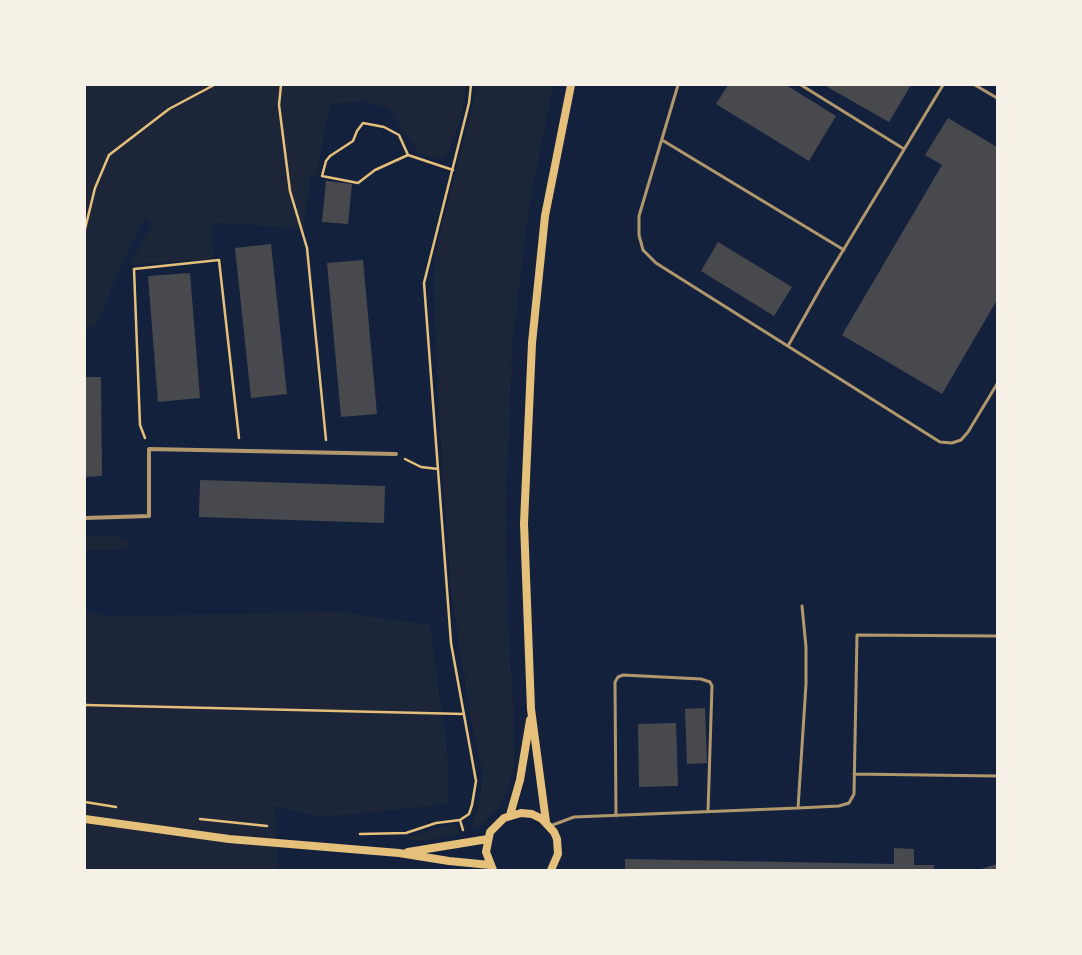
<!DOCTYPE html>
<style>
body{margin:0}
#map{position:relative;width:1082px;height:955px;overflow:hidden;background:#14213d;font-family:"Public Sans",sans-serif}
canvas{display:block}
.frame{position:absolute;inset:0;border:86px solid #f6f1e7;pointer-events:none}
</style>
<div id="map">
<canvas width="1082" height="955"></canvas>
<div class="frame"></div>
</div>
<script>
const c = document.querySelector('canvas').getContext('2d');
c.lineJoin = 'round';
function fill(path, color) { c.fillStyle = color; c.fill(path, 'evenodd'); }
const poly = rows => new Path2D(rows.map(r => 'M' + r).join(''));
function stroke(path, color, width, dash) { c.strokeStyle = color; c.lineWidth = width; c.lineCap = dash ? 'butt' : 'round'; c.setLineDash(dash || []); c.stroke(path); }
fill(poly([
 [85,85,466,85,461,119,448,153,441,159,419,153,388,108,363,101,330,104,317,174,310,176,304,228,212,223,211,228,213,259,129,265,152,225,145,217,121,266,97,324,85,330],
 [478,85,553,85,528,214,513,338,506,500,508,626,514,716,514,771,498,810,482,824,472,828,480,798,483,774,470,715,451,590,438,401,434,283,436,248],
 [85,536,116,536,129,541,131,543,129,547,122,550,85,550],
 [85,611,106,616,341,612,430,625,447,750,449,804,324,817,275,807,278,870,85,870],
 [450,824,458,827,459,834,430,840,415,840,405,838]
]), '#1d2539');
fill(poly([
 [728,85,786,85,836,116,809,161,716,104],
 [824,85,911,85,889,122],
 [948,118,997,147,997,300,942,394,842,335,942,165,925,155],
 [326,181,352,184,348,224,322,222],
 [718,242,792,287,774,316,701,271],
 [271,244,287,394,251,398,235,248],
 [363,260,377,414,341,417,327,263],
 [190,273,200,398,158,402,148,276],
 [85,377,101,377,102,476,85,477],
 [200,480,385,486,384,523,199,517],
 [705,708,707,763,687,764,685,709],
 [676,723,678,786,639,787,638,724],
 [894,848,914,849,914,865,934,865,934,870,625,870,625,859,894,864],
 [997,864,997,870,978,870]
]), '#48494c');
stroke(poly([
 [281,85,279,105,290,191,307,248,326,440],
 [408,155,375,170,358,183,322,176,326,161,330,156,353,141,357,131,363,123,384,127,399,135,408,155,453,170],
 [85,229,95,188,109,155,169,109,214,85],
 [145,438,140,425,134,269,219,260,239,438],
 [405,459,421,467,438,469],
 [85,705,464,714],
 [85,802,116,807],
 [200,819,267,826],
 [463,830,460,820,469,814,472,805,476,781,451,643,424,283,469,103,471,85],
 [360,834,406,833,436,823,460,820]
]), '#e5c07b', 2.5);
stroke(poly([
 [678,85,639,216,639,235,643,250,656,263,940,442,952,443,961,440,968,432,997,384],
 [801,85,904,149],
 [975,85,997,98],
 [662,140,844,250],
 [788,346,824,282,943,85],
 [854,774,997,776],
 [798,808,839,806,849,803,854,794,857,635,997,636],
 [616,816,615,682,618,677,623,675,701,679,710,682,712,686,708,812],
 [550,826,574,817,798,808,806,684,806,647,802,606]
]), '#b1986c', 3);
stroke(poly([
 [85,518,149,516,149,449,396,454]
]), '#b1986c', 4);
stroke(poly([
 [510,815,520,780,530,720],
 [85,819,229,839,399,853,449,861,490,865],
 [546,822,531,709,524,523,532,343,545,216,571,85],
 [408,852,488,839],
 [493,870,486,852,490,832,504,818,521,813,532,814,542,819,554,832,557,839,558,854,551,870]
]), '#e5c07b', 8);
</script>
